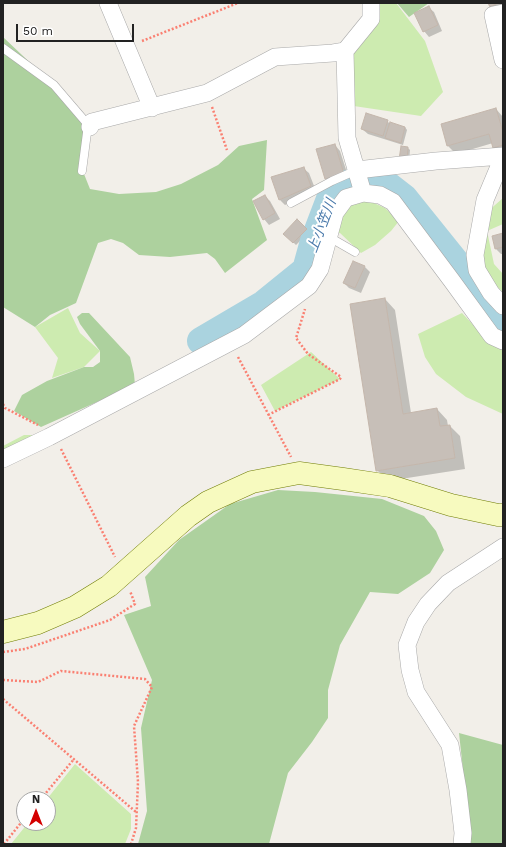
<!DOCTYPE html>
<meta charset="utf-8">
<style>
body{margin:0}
#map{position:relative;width:506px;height:847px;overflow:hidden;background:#f2efe9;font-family:"Work Sans",sans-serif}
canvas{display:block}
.frame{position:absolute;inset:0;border:4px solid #222;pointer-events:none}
.north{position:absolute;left:16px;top:791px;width:40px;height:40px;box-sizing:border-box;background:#fff;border:1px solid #a7a7a7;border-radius:50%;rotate:0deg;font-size:11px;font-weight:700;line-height:16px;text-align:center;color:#222}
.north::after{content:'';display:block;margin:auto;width:14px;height:18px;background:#d40000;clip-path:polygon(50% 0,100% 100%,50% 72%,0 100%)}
.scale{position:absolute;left:16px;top:24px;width:118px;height:18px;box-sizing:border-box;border:2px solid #222;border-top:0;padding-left:5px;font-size:12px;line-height:14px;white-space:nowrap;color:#222;-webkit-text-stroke:3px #fff;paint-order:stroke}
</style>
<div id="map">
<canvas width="506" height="847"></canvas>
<div class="frame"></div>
<div class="north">N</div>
<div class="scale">50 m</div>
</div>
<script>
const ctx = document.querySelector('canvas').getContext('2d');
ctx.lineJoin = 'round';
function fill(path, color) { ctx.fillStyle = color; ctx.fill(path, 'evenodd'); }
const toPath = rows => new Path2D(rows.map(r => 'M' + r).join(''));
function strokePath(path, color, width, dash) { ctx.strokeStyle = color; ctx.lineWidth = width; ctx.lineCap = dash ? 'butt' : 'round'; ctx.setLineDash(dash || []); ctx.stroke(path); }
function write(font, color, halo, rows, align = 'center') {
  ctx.font = font + ' "Work Sans","Noto Sans JP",sans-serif'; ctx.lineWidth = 4; ctx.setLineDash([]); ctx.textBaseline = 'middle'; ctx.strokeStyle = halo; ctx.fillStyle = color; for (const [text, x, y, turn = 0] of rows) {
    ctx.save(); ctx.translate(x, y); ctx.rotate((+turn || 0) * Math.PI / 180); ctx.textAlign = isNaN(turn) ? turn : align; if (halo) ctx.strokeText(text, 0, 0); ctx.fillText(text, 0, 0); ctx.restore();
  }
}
fill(toPath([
 [372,3,396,3,425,41,443,92,421,116,347,105,345,51],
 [503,198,503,224,487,231,494,264,503,274,503,292,487,278,481,251,487,212],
 [365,199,385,208,399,221,391,231,375,245,361,253,340,233,336,234,339,213,354,202],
 [68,308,80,333,100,351,84,367,52,378,58,358,35,327],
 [462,313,478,330,497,348,503,348,503,414,466,397,436,374,425,357,418,334],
 [311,352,340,379,275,411,261,385],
 [24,435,35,435,3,455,3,446],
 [75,764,131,814,131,829,125,844,11,844,28,823,48,823,47,799]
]), '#cdebb0');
fill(toPath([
 [397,3,429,3,409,17],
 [3,37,42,74,90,127,80,164,90,189,119,194,156,192,181,184,218,165,239,146,267,140,264,190,252,199,267,240,225,273,215,259,207,253,170,257,139,255,123,243,111,239,98,243,76,303,50,315,35,327,3,307],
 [82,313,89,313,130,357,134,374,135,385,41,427,14,411,22,395,47,381,84,367,93,367,100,362,100,351,80,324,77,317],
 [278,490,315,492,382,499,424,516,436,531,444,550,430,573,398,594,370,592,340,645,328,690,328,718,312,742,288,773,269,844,138,844,147,811,141,728,152,680,124,615,151,606,145,577,179,540,230,504],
 [459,733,503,745,503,844,471,844]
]), '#add19e');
fill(toPath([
 [489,3,503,3,503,8,496,12],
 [428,7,434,12,442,31,429,37,424,31],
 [496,109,503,117,503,155,494,147,493,143,456,154,448,146],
 [387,121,391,125,405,127,407,130,403,145,368,134,362,129],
 [335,145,340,151,349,179,331,184,326,179],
 [408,148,410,150,409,162,400,159],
 [303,168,309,173,316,191,285,205,280,200,272,177],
 [265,196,270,201,280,219,269,225,264,219],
 [297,221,309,232,296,245,285,234],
 [503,234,503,254,501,254,496,249],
 [365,267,370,272,361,293,349,288,344,283],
 [385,299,395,310,411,413,437,409,447,420,448,426,450,426,460,436,465,469,388,481,377,470]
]), '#0003');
strokePath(toPath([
 [201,341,264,304,306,270,314,241,330,199,342,185,366,180,386,184,404,198,494,310,503,318]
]), '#aad3df', 28);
const building = toPath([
 [488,3,498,3,490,7,488,3],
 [429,6,438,25,423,32,414,13,429,6],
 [496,108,503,132,503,145,493,148,489,134,447,146,441,124,496,108],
 [366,113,388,120,383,136,361,129,366,113],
 [390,122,405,127,401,143,385,138,390,122],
 [335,144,344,174,325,179,316,149,335,144],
 [401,146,408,147,407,160,399,160,401,146],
 [304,167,311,186,279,200,271,177,304,167],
 [265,195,275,213,263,220,253,201,265,195],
 [297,219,307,229,293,243,283,234,297,219],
 [503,233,503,247,495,249,492,236,503,233],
 [353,261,365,266,355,288,343,283,353,261],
 [385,298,403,414,437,408,440,426,450,425,455,458,376,471,350,304,385,298]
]);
fill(building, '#c7bfb8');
strokePath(building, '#c4b6ab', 1);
const lane = toPath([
 [3,48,54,85,90,127],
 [82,171,88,125],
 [291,203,332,181,357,170],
 [329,237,355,252]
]);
const street = toPath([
 [108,3,152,108],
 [503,13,493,15,503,60],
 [345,51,371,19,371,3],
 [90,127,92,122,207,93,275,57,333,53,345,51,347,138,363,193],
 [503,157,485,200,475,255,477,270,491,293,503,306],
 [357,170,436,161,503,156],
 [3,459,49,437,244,335,309,286,320,269,335,213,346,198,363,193,380,195,393,202,452,281,492,336,503,341],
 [462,844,463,833,458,790,450,745,416,692,410,670,407,645,416,622,428,604,448,583,503,547]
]);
const secondary = toPath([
 [3,632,38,623,75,607,109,586,188,516,208,502,252,482,299,473,343,479,390,486,451,505,498,515,503,515]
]);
strokePath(lane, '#a9a9a9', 9);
strokePath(street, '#a9a9a9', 18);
strokePath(secondary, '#707d05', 23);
strokePath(toPath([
 [142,41,238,3],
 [212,107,227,150],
 [238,357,291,457],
 [3,404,5,408,38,425],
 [268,415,340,379,341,377,308,354,296,338,305,309],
 [61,449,115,557],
 [3,652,25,649,110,620,135,604,130,591],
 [3,680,38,682,61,671,145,679,152,687,134,726,138,782,136,828,131,844],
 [3,699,136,812],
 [41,799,74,759],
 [4,844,24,819]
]), '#fa8072', 2.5, [2, 2]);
strokePath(lane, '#fff', 8);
strokePath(street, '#fff', 17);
strokePath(secondary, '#f7fabf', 22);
write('italic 14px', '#4a7aab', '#fff', [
 ["上小笠川",322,226,-69]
]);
</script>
